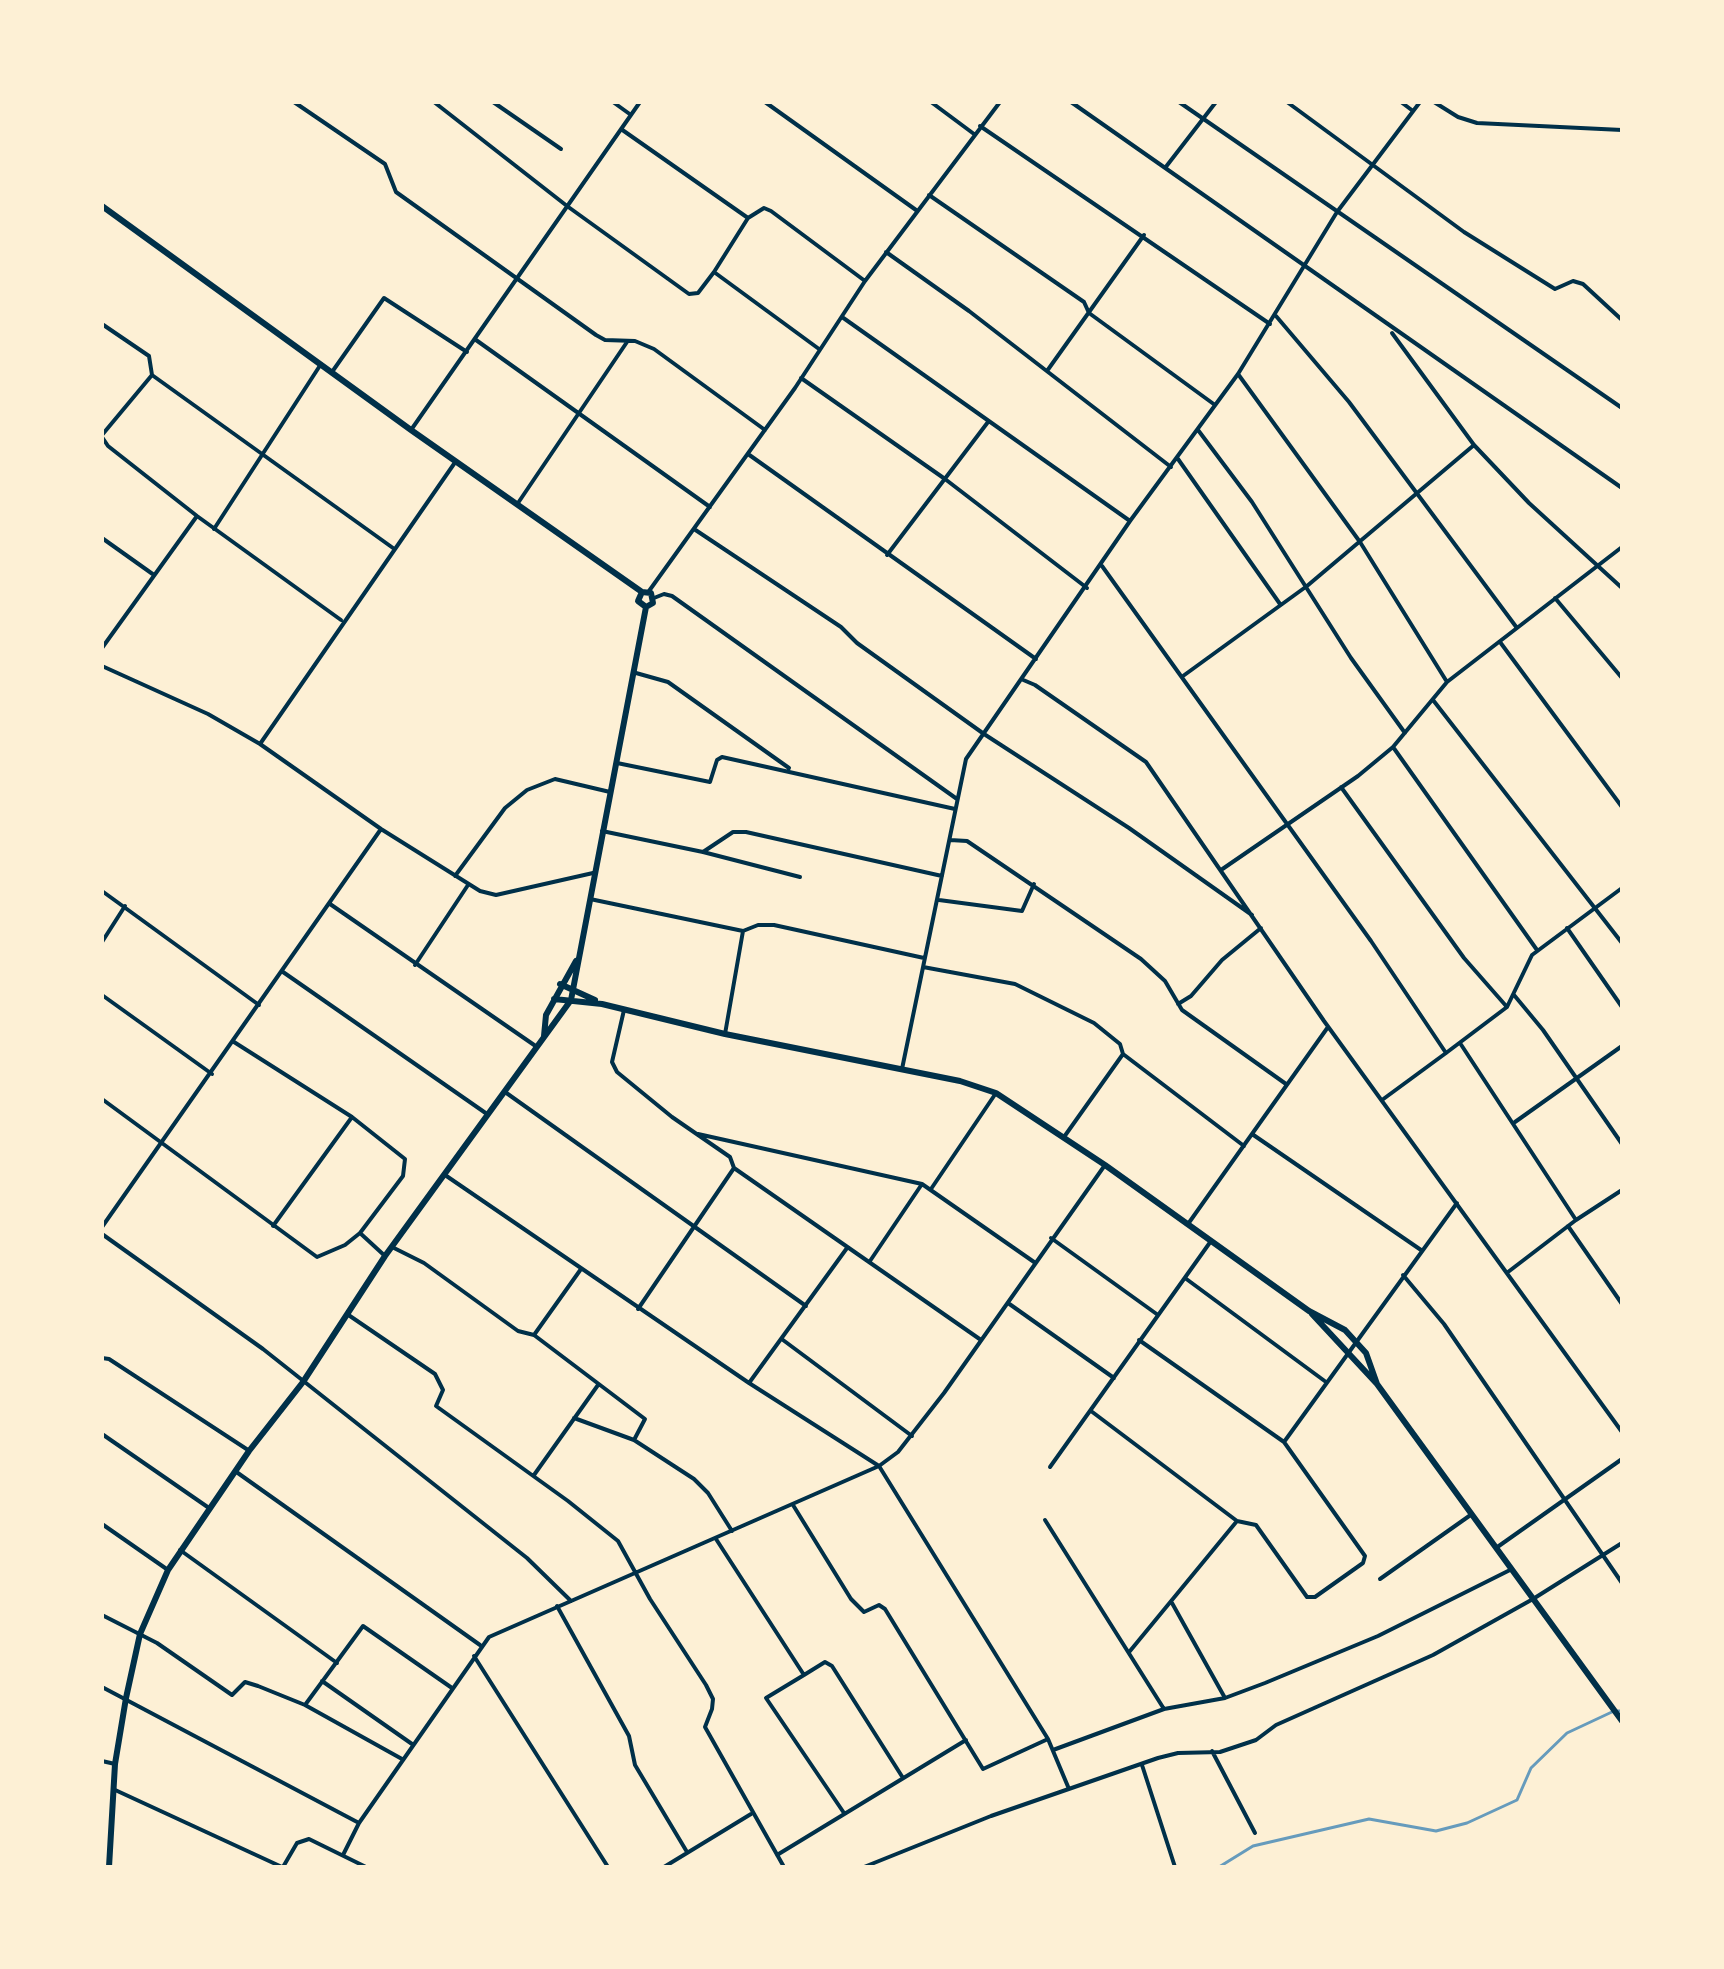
<!DOCTYPE html>
<style>
body{margin:0}
#map{position:relative;width:1724px;height:1969px;overflow:hidden;background:#fdf0d5;font-family:Inter,sans-serif}
canvas{display:block}
.frame{position:absolute;inset:0;border:104px solid #fdf0d5;pointer-events:none}
</style>
<div id="map">
<canvas width="1724" height="1969"></canvas>
<div class="frame"></div>
</div>
<script>
const ctx = document.querySelector('canvas').getContext('2d');
ctx.lineJoin = 'round';
const toPath = rows => new Path2D(rows.map(r => 'M' + r).join(''));
function strokePath(path, color, width, dash) { ctx.strokeStyle = color; ctx.lineWidth = width; ctx.lineCap = dash ? 'butt' : 'round'; ctx.setLineDash(dash || []); ctx.stroke(path); }
strokePath(toPath([
 [1219,1867,1253,1846,1369,1819,1436,1831,1467,1823,1517,1800,1531,1768,1567,1733,1614,1711,1622,1711]
]), '#669bbc', 3);
strokePath(toPath([
 [294,102,385,164,396,192,596,335,605,340,635,341,654,349,765,430],
 [434,102,567,206,689,294,698,293,714,272,819,349],
 [493,102,561,149],
 [613,102,631,115],
 [765,102,916,210],
 [931,102,974,134],
 [1071,102,1622,488],
 [1179,102,1622,408],
 [1287,102,1464,232,1555,289,1573,281,1583,284,1622,320],
 [1401,102,1413,111],
 [1434,102,1458,117,1477,123,1622,130],
 [102,103,103,102],
 [980,126,1270,324],
 [621,129,748,218,764,208,771,211,865,281],
 [1165,168,1216,102],
 [929,195,1084,302,1089,313,1215,405],
 [886,252,969,311,1171,467],
 [714,272,748,218],
 [1276,316,1349,402,1517,628],
 [842,317,1130,521],
 [102,324,149,356,152,375,102,435],
 [1392,333,1474,445,1529,503,1622,588],
 [476,340,710,507],
 [1047,371,1144,235],
 [332,372,384,298,467,352],
 [1238,374,1360,542,1447,682],
 [152,375,393,548],
 [801,378,945,479,1087,588],
 [411,430,640,102],
 [1198,430,1252,502,1351,658,1405,733],
 [102,437,108,446,197,516,341,620],
 [748,454,1036,659],
 [1178,459,1280,604],
 [518,503,627,342],
 [214,529,321,364],
 [694,529,841,627,857,643,984,734,1129,828,1252,915],
 [102,538,154,575],
 [887,555,988,422],
 [1102,566,1371,941,1446,1053,1507,1007,1532,955,1622,888],
 [649,591,795,388,865,281,1000,102],
 [654,598,664,594,672,596,957,799],
 [1555,598,1622,678],
 [1500,642,1622,807],
 [102,648,197,516],
 [102,666,208,714,260,744,381,829,480,891,496,895,593,873],
 [636,673,668,682,789,768],
 [1183,676,1307,586,1474,445],
 [1021,679,1035,685,1146,762,1324,1021,1622,1432],
 [1433,700,1622,943],
 [260,744,456,461],
 [1393,747,1537,950],
 [617,763,710,782,717,760,722,757,955,809],
 [1341,787,1464,958,1507,1007],
 [602,831,703,852,733,832,746,832,942,876],
 [950,840,967,841,1141,959,1165,981,1182,1010,1286,1084],
 [703,852,800,877],
 [1221,870,1358,776,1393,747,1447,682,1622,547],
 [455,876,505,808,527,790,555,779,610,792],
 [102,891,259,1005],
 [590,899,743,931,758,925,774,925,924,958],
 [939,900,1022,911,1034,884],
 [330,904,537,1047],
 [1567,928,1622,1007],
 [102,942,125,906],
 [415,965,468,885],
 [923,967,1015,984,1094,1023,1120,1044,1123,1054,1244,1146],
 [283,972,487,1114],
 [102,995,212,1074],
 [1514,995,1543,1030,1622,1144],
 [1178,1004,1191,996,1222,960,1261,928],
 [624,1010,612,1062,617,1072,672,1117,730,1157,734,1168,981,1340],
 [725,1034,743,931],
 [234,1042,352,1117,405,1159,403,1176,360,1233],
 [1460,1043,1576,1220],
 [902,1069,966,759,1130,521,1238,374,1337,212,1420,102],
 [505,1092,806,1306],
 [102,1099,317,1257,345,1245,360,1233,385,1256],
 [1382,1100,1446,1053],
 [1515,1122,1622,1046],
 [698,1134,922,1184,1034,1262],
 [1252,1134,1421,1250],
 [1064,1137,1123,1054],
 [445,1175,749,1383,879,1466,1048,1739,1069,1789],
 [931,1189,996,1093],
 [1188,1224,1328,1027],
 [273,1226,352,1117],
 [1568,1226,1622,1304],
 [102,1227,381,829],
 [102,1234,263,1349,527,1558,571,1601],
 [1051,1238,1158,1315],
 [392,1247,424,1263,518,1331,534,1335,645,1419,634,1440,694,1479,708,1493,732,1531],
 [870,1261,922,1184],
 [1508,1272,1576,1220,1622,1190],
 [1403,1275,1444,1324,1622,1583],
 [1185,1278,1326,1382],
 [1008,1303,1114,1378],
 [638,1309,734,1168],
 [347,1314,435,1374,443,1390,436,1406,568,1501,618,1541,650,1599,706,1685,713,1699,712,1709,705,1727,784,1867],
 [534,1335,581,1269],
 [783,1340,912,1436],
 [102,1358,109,1359,248,1450],
 [749,1383,847,1248],
 [1091,1411,1237,1521,1256,1525,1307,1597,1315,1597,1363,1563,1365,1556,1284,1442,1139,1340],
 [574,1418,634,1440],
 [102,1434,209,1508],
 [1284,1442,1457,1203],
 [1050,1467,1211,1241],
 [235,1471,480,1645],
 [534,1475,598,1385],
 [793,1505,851,1599,864,1612,879,1605,885,1609,983,1769,1048,1739],
 [1045,1520,1164,1709],
 [102,1524,168,1570],
 [716,1539,804,1675,766,1698,844,1813],
 [1496,1548,1622,1459],
 [180,1550,337,1663],
 [1380,1579,1472,1514],
 [1172,1603,1225,1698],
 [557,1606,629,1736,635,1765,687,1852],
 [102,1615,157,1643,232,1695,245,1682,258,1686,305,1705,402,1759],
 [1130,1651,1237,1521],
 [474,1656,608,1867],
 [804,1675,825,1662,832,1666,903,1778],
 [322,1681,412,1744],
 [102,1687,359,1823],
 [305,1705,363,1626,452,1688],
 [1053,1750,1164,1709,1225,1698,1265,1683,1378,1636,1512,1569],
 [1212,1751,1255,1833],
 [102,1761,115,1764],
 [1142,1765,1175,1867],
 [113,1789,282,1867],
 [343,1855,359,1823,489,1637,879,1466,898,1452,944,1393,1105,1165],
 [777,1855,966,1740],
 [283,1867,297,1843,309,1839,366,1867],
 [664,1867,751,1814],
 [864,1867,991,1816,1158,1758,1178,1753,1220,1752,1256,1740,1276,1725,1433,1655,1533,1599,1622,1543]
]), '#003049', 4);
strokePath(toPath([
 [102,206,411,430,642,592,651,593,653,603,646,607],
 [642,592,638,601,646,607],
 [560,984,595,1000],
 [554,999,602,1004,725,1034,960,1081,996,1093,1105,1165,1309,1311,1345,1330,1366,1353,1377,1384],
 [544,1036,546,1015,576,961],
 [1312,1314,1377,1384,1622,1721],
 [109,1867,115,1764,126,1698,140,1634,168,1570,249,1451,303,1382,385,1256,571,1000,646,607]
]), '#003049', 6);
</script>
